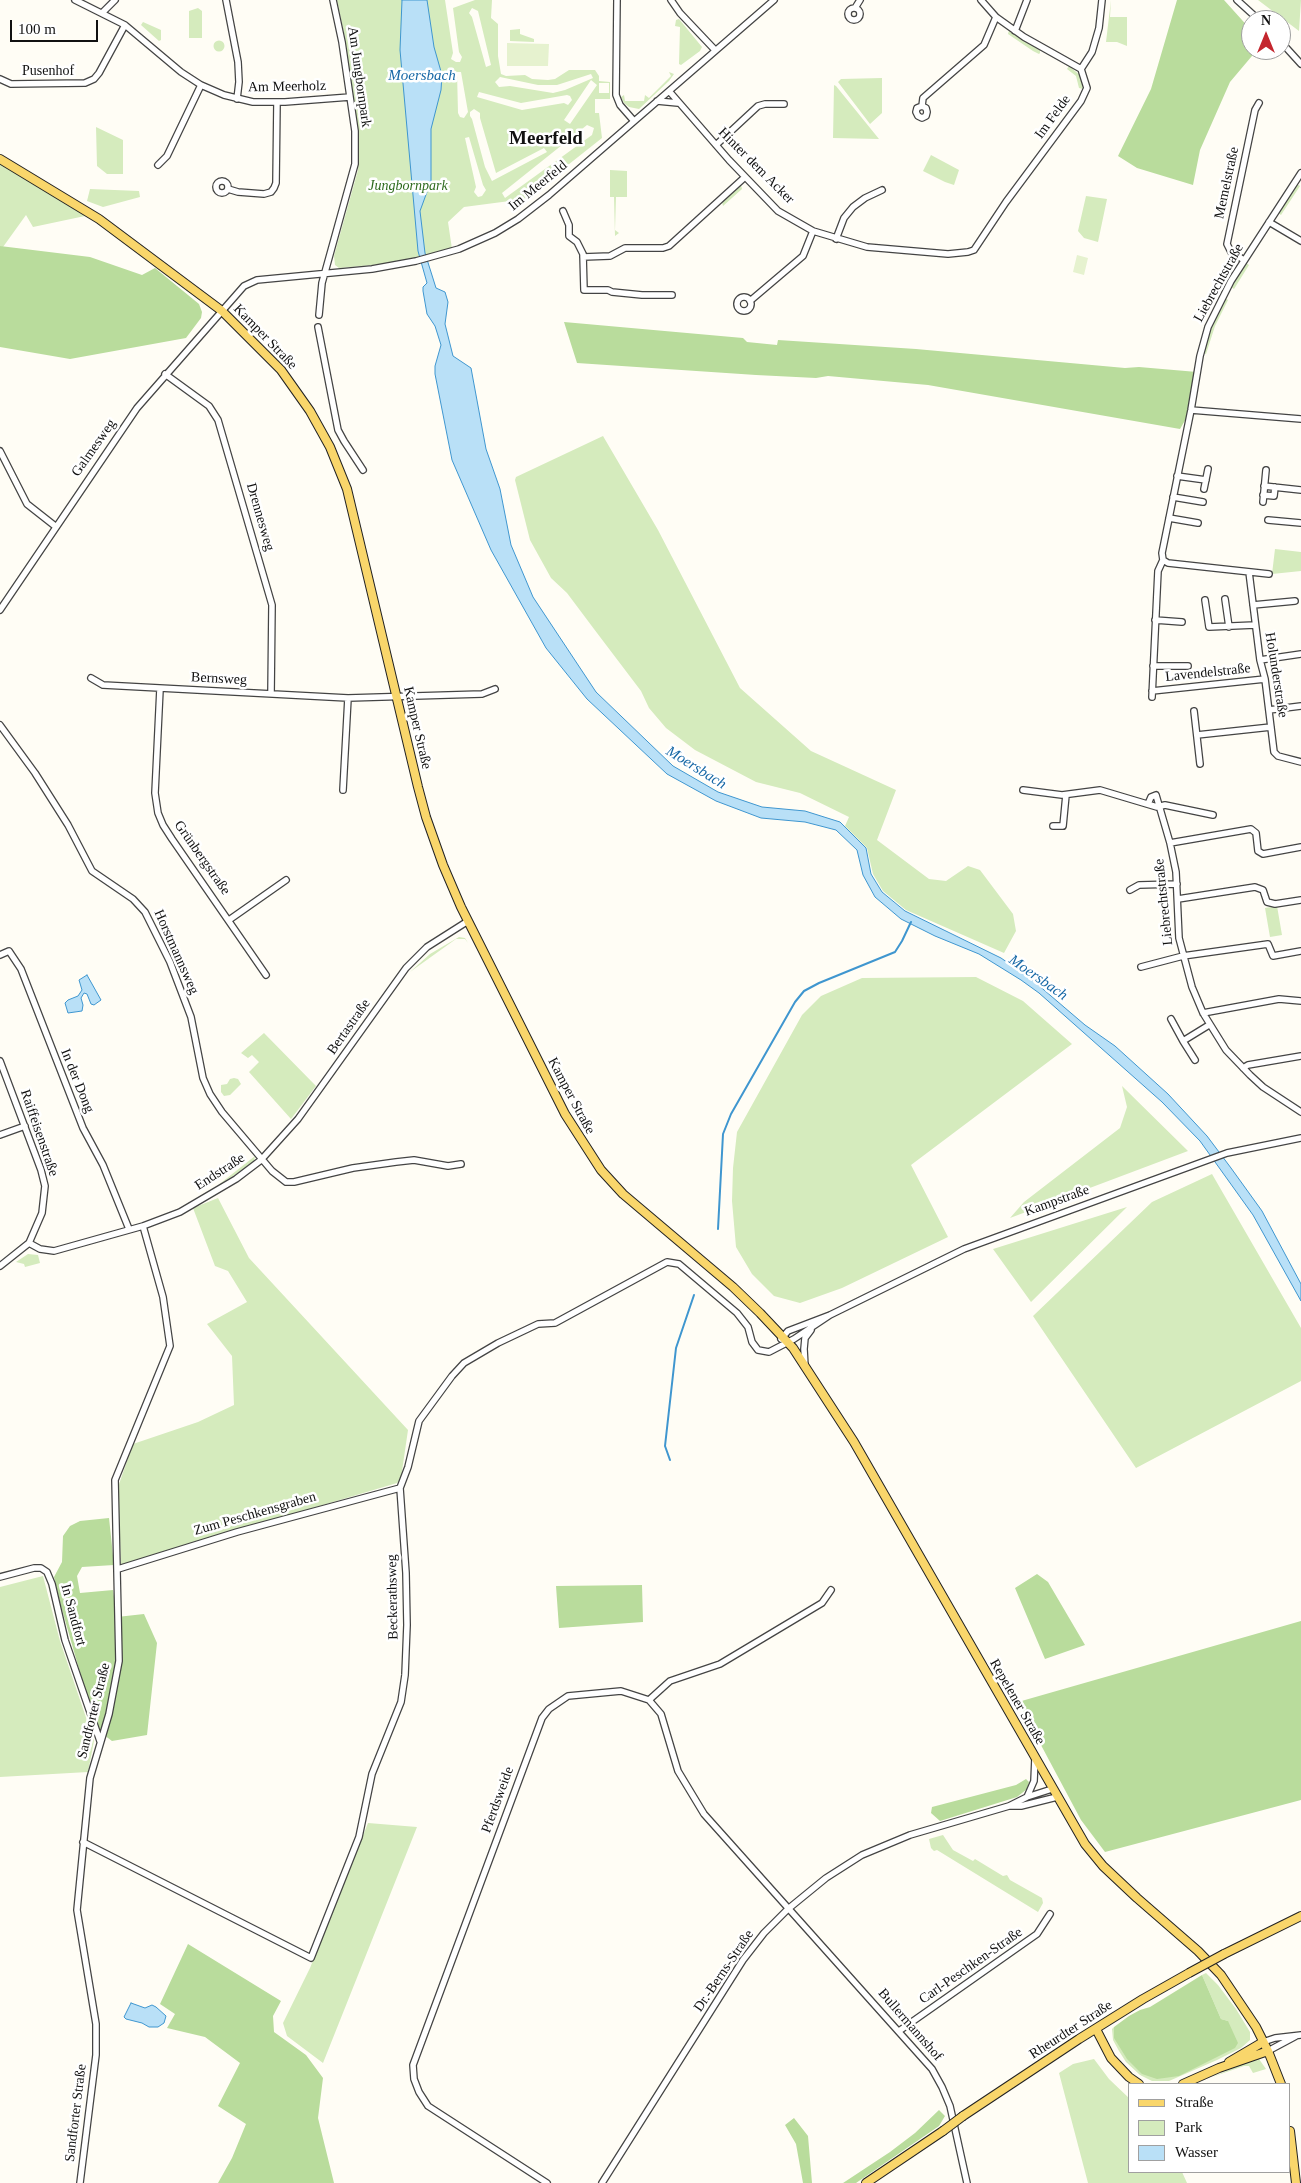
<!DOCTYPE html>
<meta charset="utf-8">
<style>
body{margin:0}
#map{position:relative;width:1301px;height:2183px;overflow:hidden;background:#fffdf5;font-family:"Times New Roman",serif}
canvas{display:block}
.legend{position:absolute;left:1128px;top:2083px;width:162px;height:90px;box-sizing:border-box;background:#fff;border:1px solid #a0a0a0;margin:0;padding:6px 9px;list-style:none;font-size:15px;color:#111}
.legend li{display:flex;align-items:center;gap:10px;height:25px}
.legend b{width:25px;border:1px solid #a0a0a0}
.north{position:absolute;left:1241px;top:10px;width:50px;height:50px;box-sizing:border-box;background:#fff;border:1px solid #a0a0a0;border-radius:50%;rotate:0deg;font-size:14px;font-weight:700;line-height:20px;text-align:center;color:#111}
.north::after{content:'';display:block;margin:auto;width:18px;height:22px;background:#c4262e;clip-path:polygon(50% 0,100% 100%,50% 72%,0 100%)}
.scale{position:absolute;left:10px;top:20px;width:88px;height:22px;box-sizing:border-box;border:2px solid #111;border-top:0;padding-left:6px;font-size:15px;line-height:18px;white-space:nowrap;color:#111;-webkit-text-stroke:4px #fff;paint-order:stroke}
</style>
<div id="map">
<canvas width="1301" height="2183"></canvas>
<ul class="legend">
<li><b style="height:6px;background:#f9d66b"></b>Straße</li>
<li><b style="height:14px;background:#d5ebbd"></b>Park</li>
<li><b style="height:14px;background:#b9e0f7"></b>Wasser</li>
</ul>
<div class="north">N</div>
<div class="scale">100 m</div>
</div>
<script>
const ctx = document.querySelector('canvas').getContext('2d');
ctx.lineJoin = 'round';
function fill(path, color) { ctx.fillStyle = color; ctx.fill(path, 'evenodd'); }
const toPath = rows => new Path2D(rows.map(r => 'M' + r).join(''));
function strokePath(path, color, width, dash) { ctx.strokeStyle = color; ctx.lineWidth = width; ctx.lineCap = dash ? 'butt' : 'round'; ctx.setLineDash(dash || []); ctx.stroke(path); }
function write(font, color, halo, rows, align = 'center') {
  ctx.font = font + ' "Times New Roman",serif'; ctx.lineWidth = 5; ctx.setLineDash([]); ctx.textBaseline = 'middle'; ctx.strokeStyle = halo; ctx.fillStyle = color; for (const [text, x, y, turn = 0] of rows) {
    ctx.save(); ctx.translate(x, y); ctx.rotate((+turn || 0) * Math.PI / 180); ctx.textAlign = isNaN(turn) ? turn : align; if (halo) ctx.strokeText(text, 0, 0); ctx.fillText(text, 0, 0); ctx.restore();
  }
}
fill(toPath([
 [337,0,445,0,453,53,451,59,456,62,460,62,462,57,459,52,453,8,475,0,492,0,491,18,498,24,498,56,501,74,506,76,525,75,532,79,548,80,555,79,569,70,595,70,599,76,599,81,610,82,610,99,595,99,595,113,599,113,602,138,525,199,464,207,448,222,452,249,395,263,339,268,335,265,334,256,358,170,359,146,345,38],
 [472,8,478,11,491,65,486,67,472,17,469,13],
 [457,72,461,72,468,112,464,118,460,117,458,113],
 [591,74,593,78,565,90,553,93,510,86,499,87,495,82,500,77,538,85,557,85],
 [591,80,597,85,570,124,564,120],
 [599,83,609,83,609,93,599,93],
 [479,92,521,103,567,95,570,96,572,100,568,105,564,103,522,110,477,97],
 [474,109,480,113,480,118,496,173,544,148,547,152,492,181,485,167,472,119,470,116,470,112],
 [587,125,594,128,592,135,505,198,502,193],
 [469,137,483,185,486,190,482,196,478,197,474,192,476,187,465,138],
 [1111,0,1110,17,1127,17,1127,46,1117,42,1106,42],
 [1258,0,1301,0,1299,31],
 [198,8,202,11,202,38,189,38,189,11],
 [679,19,702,47,700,51,681,65,679,64,680,27,675,26,676,20],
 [143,22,161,30,161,40,159,41,141,25],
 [520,29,520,34,534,39,534,42,510,41,510,30],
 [1009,30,1040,50,1040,53,1039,54,1033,51,1008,34],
 '213.5 46a5.5 5.5 0 1 1 11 0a5.5 5.5 0 1 1-11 0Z',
 [1069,66,1081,76,1083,89,1079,88,1076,76,1067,69],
 [669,72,674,74,669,81,639,109,629,107,624,103,621,97,624,95,625,101,644,101,645,95,649,98,671,76],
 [882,78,882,113,870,124,838,82,841,79],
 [834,85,836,86,879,139,833,138],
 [96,127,123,140,123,174,107,174,97,166],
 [931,155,959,170,954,185,945,182,923,171],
 [0,164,85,216,33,227,26,215,3,247,0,246],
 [610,170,627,171,627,197,616,197,615,230,619,233,615,236,614,197,610,197],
 [1297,184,1300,186,1281,215,1278,213],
 [741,185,742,189,723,206,722,202],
 [90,189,139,191,140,197,103,207,87,201],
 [1086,196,1107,199,1098,242,1084,238,1078,231],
 [1246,263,1249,265,1234,289,1231,287],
 [1225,298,1228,300,1215,326,1206,354,1203,353,1210,331],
 [603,436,658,530,740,688,811,751,896,790,877,840,929,879,946,881,968,866,980,870,1013,914,1016,931,1004,953,906,910,883,891,873,874,867,848,845,826,849,817,800,793,756,782,695,750,666,728,649,708,641,691,594,629,567,593,551,578,530,540,515,480,516,477],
 [1275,549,1301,552,1301,571,1272,574],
 [1277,906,1282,935,1270,937,1265,908],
 [459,937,465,938,468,943,465,939,456,939,410,972,430,954],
 [976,977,1023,1001,1072,1044,911,1165,948,1237,842,1288,800,1303,774,1296,752,1274,736,1247,732,1201,733,1168,737,1132,802,1015,821,996,862,978],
 [264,1033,316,1086,291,1119,249,1072,259,1062,252,1055,248,1058,241,1053],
 [234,1078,238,1079,241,1084,230,1095,224,1096,221,1092,221,1085,227,1084,230,1079],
 [1122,1086,1188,1151,1010,1218,1024,1202,1120,1128,1127,1107],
 [255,1156,254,1161,244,1169,217,1186],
 [1212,1174,1301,1328,1301,1381,1136,1468,1033,1316,1152,1202],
 [218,1198,249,1258,408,1430,401,1478,397,1483,121,1565,118,1487,133,1444,198,1422,234,1405,232,1356,207,1324,247,1302,228,1271,215,1266,193,1208],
 [1127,1207,1031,1302,993,1249],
 [28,1254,38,1255,40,1263,25,1267,24,1264,16,1262],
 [43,1576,60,1641,94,1741,88,1772,0,1777,0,1587],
 [368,1823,417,1827,323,2063,287,2036,283,2023,310,1968],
 [943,1835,953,1850,973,1861,975,1859,1003,1876,1007,1875,1010,1880,1042,1898,1043,1903,1038,1912,937,1850,934,1851,931,1848,929,1839],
 [1206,1973,1218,1985,1236,2009,1250,2032,1250,2040,1241,2048,1217,2060,1169,2081,1152,2081,1140,2075,1126,2062,1119,2051,1113,2040,1112,2029,1114,2027,1114,2031,1228,2021,1221,2019,1202,1975],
 [1094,2059,1109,2079,1130,2099,1130,2172,1182,2172,1187,2183,1088,2183,1059,2073,1073,2064],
 [1255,2059,1259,2059,1266,2069,1253,2073,1249,2066,1244,2066,1212,2077]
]), '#d5ebbd');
fill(toPath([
 [1177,0,1224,0,1251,30,1251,50,1257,50,1230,82,1200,150,1193,185,1137,168,1118,156,1151,89],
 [0,246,90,257,142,275,155,268,199,304,202,312,201,318,186,338,70,359,0,347],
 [564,322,743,338,747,342,777,345,778,340,916,349,1125,368,1139,367,1197,372,1191,410,1180,429,928,385,828,376,816,378,756,375,577,363],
 [109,1518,114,1565,82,1567,77,1576,80,1593,113,1590,117,1617,144,1614,157,1643,147,1735,112,1741,100,1732,93,1718,61,1606,54,1577,62,1562,63,1536,70,1526,80,1521],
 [1037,1574,1048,1582,1085,1645,1045,1659,1015,1588],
 [642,1585,643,1622,559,1628,556,1586],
 [1301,1621,1301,1800,1105,1852,1081,1820,1018,1702],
 [1026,1779,1029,1782,1027,1789,1017,1797,940,1821,931,1813,932,1807,1016,1785],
 [188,1944,281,2001,273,2016,274,2032,306,2055,323,2078,318,2118,334,2183,218,2183,232,2158,246,2124,218,2106,240,2063,205,2037,167,2028,175,2014,160,2004],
 [1202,1975,1221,2019,1228,2021,1238,2043,1235,2048,1179,2076,1157,2079,1142,2074,1127,2059,1114,2038,1114,2027,1129,2016,1140,2010,1150,2007],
 [939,2110,945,2116,939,2126,856,2183,843,2183,890,2152,915,2133],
 [794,2118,808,2136,812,2183,803,2183,796,2144,785,2125]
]), '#b9dc9c');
fill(toPath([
 [507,43,549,44,548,66,507,66],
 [1077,255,1088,258,1084,275,1073,272]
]), '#e6f2cf');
const water = toPath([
 [402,0,427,0,434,47,442,75,441,90,431,129,431,181,420,211,425,253,436,288,445,292,448,302,445,324,453,356,471,368,486,449,500,489,511,545,533,597,596,692,673,766,718,792,762,807,805,811,840,822,866,848,871,874,882,892,905,911,1001,958,1030,978,1085,1025,1115,1046,1168,1094,1207,1136,1231,1168,1262,1211,1301,1284,1301,1301,1253,1215,1200,1141,1162,1102,1039,993,1021,980,979,954,935,936,901,919,875,897,863,875,857,850,836,830,805,822,761,818,716,801,667,774,587,699,546,648,491,550,452,460,435,374,435,366,441,345,435,326,427,314,423,291,423,287,427,283,418,251,400,50,402,0],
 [87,975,101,1000,94,1005,91,1004,87,994,84,993,81,998,83,1005,82,1011,68,1013,65,1003,68,1000,78,996,82,990,79,980,87,975],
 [131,2003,145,2008,152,2005,156,2007,166,2016,164,2023,158,2027,149,2027,142,2023,126,2019,124,2017,131,2003]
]);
fill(water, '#b9e0f7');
strokePath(water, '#3f96cf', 1);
strokePath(toPath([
 [718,1229,723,1134,731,1114,795,1002,804,991,819,983,895,952,902,941,911,922],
 [670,1460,665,1446,676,1348,694,1295]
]), '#3f96cf', 2);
const minor = toPath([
 [75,0,125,25,181,72,201,85,224,95,253,102,285,102,350,97],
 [226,0,238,62,239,82,237,99],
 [617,0,616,95,620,105,634,121],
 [671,0,680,13,715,50],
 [1237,0,1259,20],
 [855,8,860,0],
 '848 14a6 6 0 1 1 12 0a6 6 0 1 1-12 0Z',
 [102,13,115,0],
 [1015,31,1027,0],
 [1281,42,1301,64],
 [1081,69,1092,52,1099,28,1102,0],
 [0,79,11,84,85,83,94,79,99,73,125,25],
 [669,91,729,160,778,211,813,231,867,247,948,254,968,252,974,250,1006,202,1081,101,1087,88,1081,69,1024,37,996,17,981,0],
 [657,101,678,103],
 [922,106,926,108,927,112,926,116,922,118,918,116,916,112,917,108,922,106,923,98,984,45,996,17],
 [716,145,758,106,765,104,784,104],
 [158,165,167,156,201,85],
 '216 187a6 6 0 1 1 12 0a6 6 0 1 1-12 0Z',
 [228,189,238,192,264,194,271,192,274,188,276,183,277,102],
 [563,211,569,225,569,236,577,242,583,254,584,290,608,290,612,292,642,295,672,295],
 [1269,222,1301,241],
 [836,239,844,218,853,207,865,198,882,190],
 [583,257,610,256,625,248,663,248,669,246,745,177],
 [1244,260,1231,252,1227,244,1255,110,1259,103],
 '737 304a7 7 0 1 1 14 0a7 7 0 1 1-14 0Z',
 [750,301,803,256,813,231],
 [319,315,322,283,355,164,355,131,342,42,333,0],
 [318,327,338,430,344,441,363,470],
 [165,374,209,406,218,420,272,605,271,694],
 [1191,410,1301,419],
 [0,451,27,504,55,526],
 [1177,476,1206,480],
 [1264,486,1301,490],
 [1204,489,1208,469],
 [1263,495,1274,496,1275,487],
 [1173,497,1203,502],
 [1263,502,1266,470],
 [1169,518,1198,523],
 [1268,520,1301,523],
 [1163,560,1168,563,1269,574],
 [1249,572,1260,660,1265,679,1274,752,1278,756,1301,762],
 [1225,599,1229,627],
 [1205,600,1209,627,1255,625],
 [1253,605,1295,601],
 [0,610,137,408,244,286,257,280,372,269,416,261,459,249,495,233,518,219,549,195,774,0],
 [1155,620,1182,622],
 [1260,660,1301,654],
 [1153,666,1188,666],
 [91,678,103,685,348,698,482,694,495,689],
 [160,689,155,793,158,813,163,825,172,839,266,975],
 [1152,691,1265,679],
 [1152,697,1158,571,1163,560,1162,553,1191,410,1200,356,1208,327,1231,281,1301,173],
 [1269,710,1301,706],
 [1194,711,1200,764],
 [0,725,35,773,68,825,92,871,133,899,145,912,170,962,191,1017,203,1078,210,1094,222,1112,272,1171,286,1182,294,1182,353,1168,396,1162,414,1160,448,1166,461,1164],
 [1197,735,1271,727],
 [343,790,348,698],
 [1023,790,1062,795,1100,790,1157,807,1165,805,1213,815],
 [1148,804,1151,797,1156,795,1170,843,1176,872,1179,938,1192,987,1203,1013,1226,1050,1250,1075,1263,1087,1301,1112],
 [1053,826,1063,826,1066,795],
 [1170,843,1251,829,1256,833,1258,851,1263,854,1301,847],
 [1130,890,1139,885,1177,884],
 [1178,899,1255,887,1263,890,1267,902,1275,904,1301,900],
 [229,920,286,880],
 [0,955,9,951,21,969,83,1128,103,1165,129,1229],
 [1141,967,1183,956,1268,944,1273,956,1301,951],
 [1203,1013,1279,999,1301,1001],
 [1171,1019,1183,1041,1209,1025],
 [1183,1041,1195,1060],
 [0,1061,41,1170,45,1186,42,1213,29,1243],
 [1243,1068,1248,1065,1301,1056],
 [0,1135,25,1126],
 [0,1266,29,1243,40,1249,54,1251,143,1226,180,1212,236,1179,261,1160,298,1119,406,968,427,947,468,921],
 [781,1339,788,1331,830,1315,964,1249,1227,1153,1301,1138],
 [805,1366,804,1349,805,1338,811,1330],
 [118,1569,237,1532,400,1488],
 [0,1577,34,1568,41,1568,47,1572,52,1584,65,1640,100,1741],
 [649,1700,670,1681,720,1664,822,1603,831,1590],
 [1027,1797,1034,1781,1035,1758],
 [1011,1806,1021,1806,1057,1797],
 [83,1842,311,1958,359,1837,372,1774,401,1702,405,1675,407,1625,406,1573,400,1488,408,1467,419,1421,452,1376,464,1363,498,1343,538,1324,555,1323,566,1317,667,1262,679,1264,737,1313,748,1327,752,1342,758,1350,769,1352,794,1339,830,1315],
 [899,2031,1037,1934,1050,1914],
 [1263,2042,1275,2038,1301,2035],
 [1268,2051,1296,2036],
 [80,2183,96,2055,96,2024,77,1910,90,1778,109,1714,119,1661,115,1480,170,1346,163,1297,143,1226],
 [547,2183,428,2106,419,2092,414,2079,413,2065,542,1718,549,1709,568,1696,621,1691,649,1700,661,1714,678,1771,704,1814,932,2069,942,2087,950,2106,967,2183],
 [602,2183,743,1960,764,1933,788,1909,826,1878,862,1855,910,1835,1009,1806,1027,1797,1052,1789]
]);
const major = toPath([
 [0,159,99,219,222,311,281,370,310,411,330,447,347,489,418,787,426,817,443,865,461,907,565,1114,601,1170,623,1194,733,1287,760,1313,793,1348,854,1442,1085,1844,1103,1866,1137,1898,1198,1951,1221,1975,1256,2027,1268,2051,1281,2084],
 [1224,1954,1301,1916],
 [1096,2029,1111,2058,1129,2077,1139,2084],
 [1229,2062,1263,2042],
 [1183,2084,1219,2068,1268,2051],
 [963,2116,1079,2039,1143,1999,1189,1973],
 [1290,2131,1296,2183],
 [866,2183,943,2131]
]);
strokePath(minor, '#444', 8);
strokePath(major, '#222', 10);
strokePath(minor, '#fff', 5.5);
strokePath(major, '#f9d66b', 8);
const majorBridge = toPath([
 [1189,1973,1224,1954],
 [943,2131,963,2116]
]);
strokePath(majorBridge, '#222', 10, []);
strokePath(majorBridge, '#f9d66b', 8);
write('14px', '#111', '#fff', [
 ["Pusenhof",48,71],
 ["Am Jungbornpark",359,77,82],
 ["Am Meerholz",287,87,-1],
 ["Im Felde",1053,117,-54],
 ["Hinter dem Acker",756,166,45],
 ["Memelstraße",1227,183,-78],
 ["Im Meerfeld",538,186,-39],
 ["Liebrechtstraße",1219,283,-61],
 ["Kamper Straße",265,337,46],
 ["Galmesweg",94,448,-55],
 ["Drennesweg",260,517,74],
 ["Lavendelstraße",1208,673,-6],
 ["Holunderstraße",1276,675,81],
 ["Bernsweg",219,679,3],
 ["Kamper Straße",417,728,77],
 ["Grünbergstraße",202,858,55],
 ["Liebrechtstraße",1164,902,-96],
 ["Horstmannsweg",176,952,66],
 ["Bertastraße",349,1027,-55],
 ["In der Dong",77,1081,68],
 ["Kamper Straße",571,1096,62],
 ["Raiffeisenstraße",39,1133,71],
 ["Endstraße",220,1172,-33],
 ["Kampstraße",1057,1201,-20],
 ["Zum Peschkensgraben",255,1514,-16],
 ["Beckerathsweg",393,1597,-91],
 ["In Sandfort",73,1615,75],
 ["Repelener Straße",1017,1702,60],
 ["Sandforter Straße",94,1711,-76],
 ["Pferdsweide",498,1800,-70],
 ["Carl-Peschken-Straße",971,1966,-35],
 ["Dr.-Berns-Straße",724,1971,-56],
 ["Bullermannshof",910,2025,49],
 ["Rheurdter Straße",1071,2030,-33],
 ["Sandforter Straße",76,2113,-83]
]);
write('italic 14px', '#2f6b1f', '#fff', [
 ["Jungbornpark",408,186]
]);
write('italic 15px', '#1768a6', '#fff', [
 ["Moersbach",422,76],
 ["Moersbach",696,768,32],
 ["Moersbach",1038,978,35]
]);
write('bold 19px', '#111', '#fff', [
 ["Meerfeld",546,139]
]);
</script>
